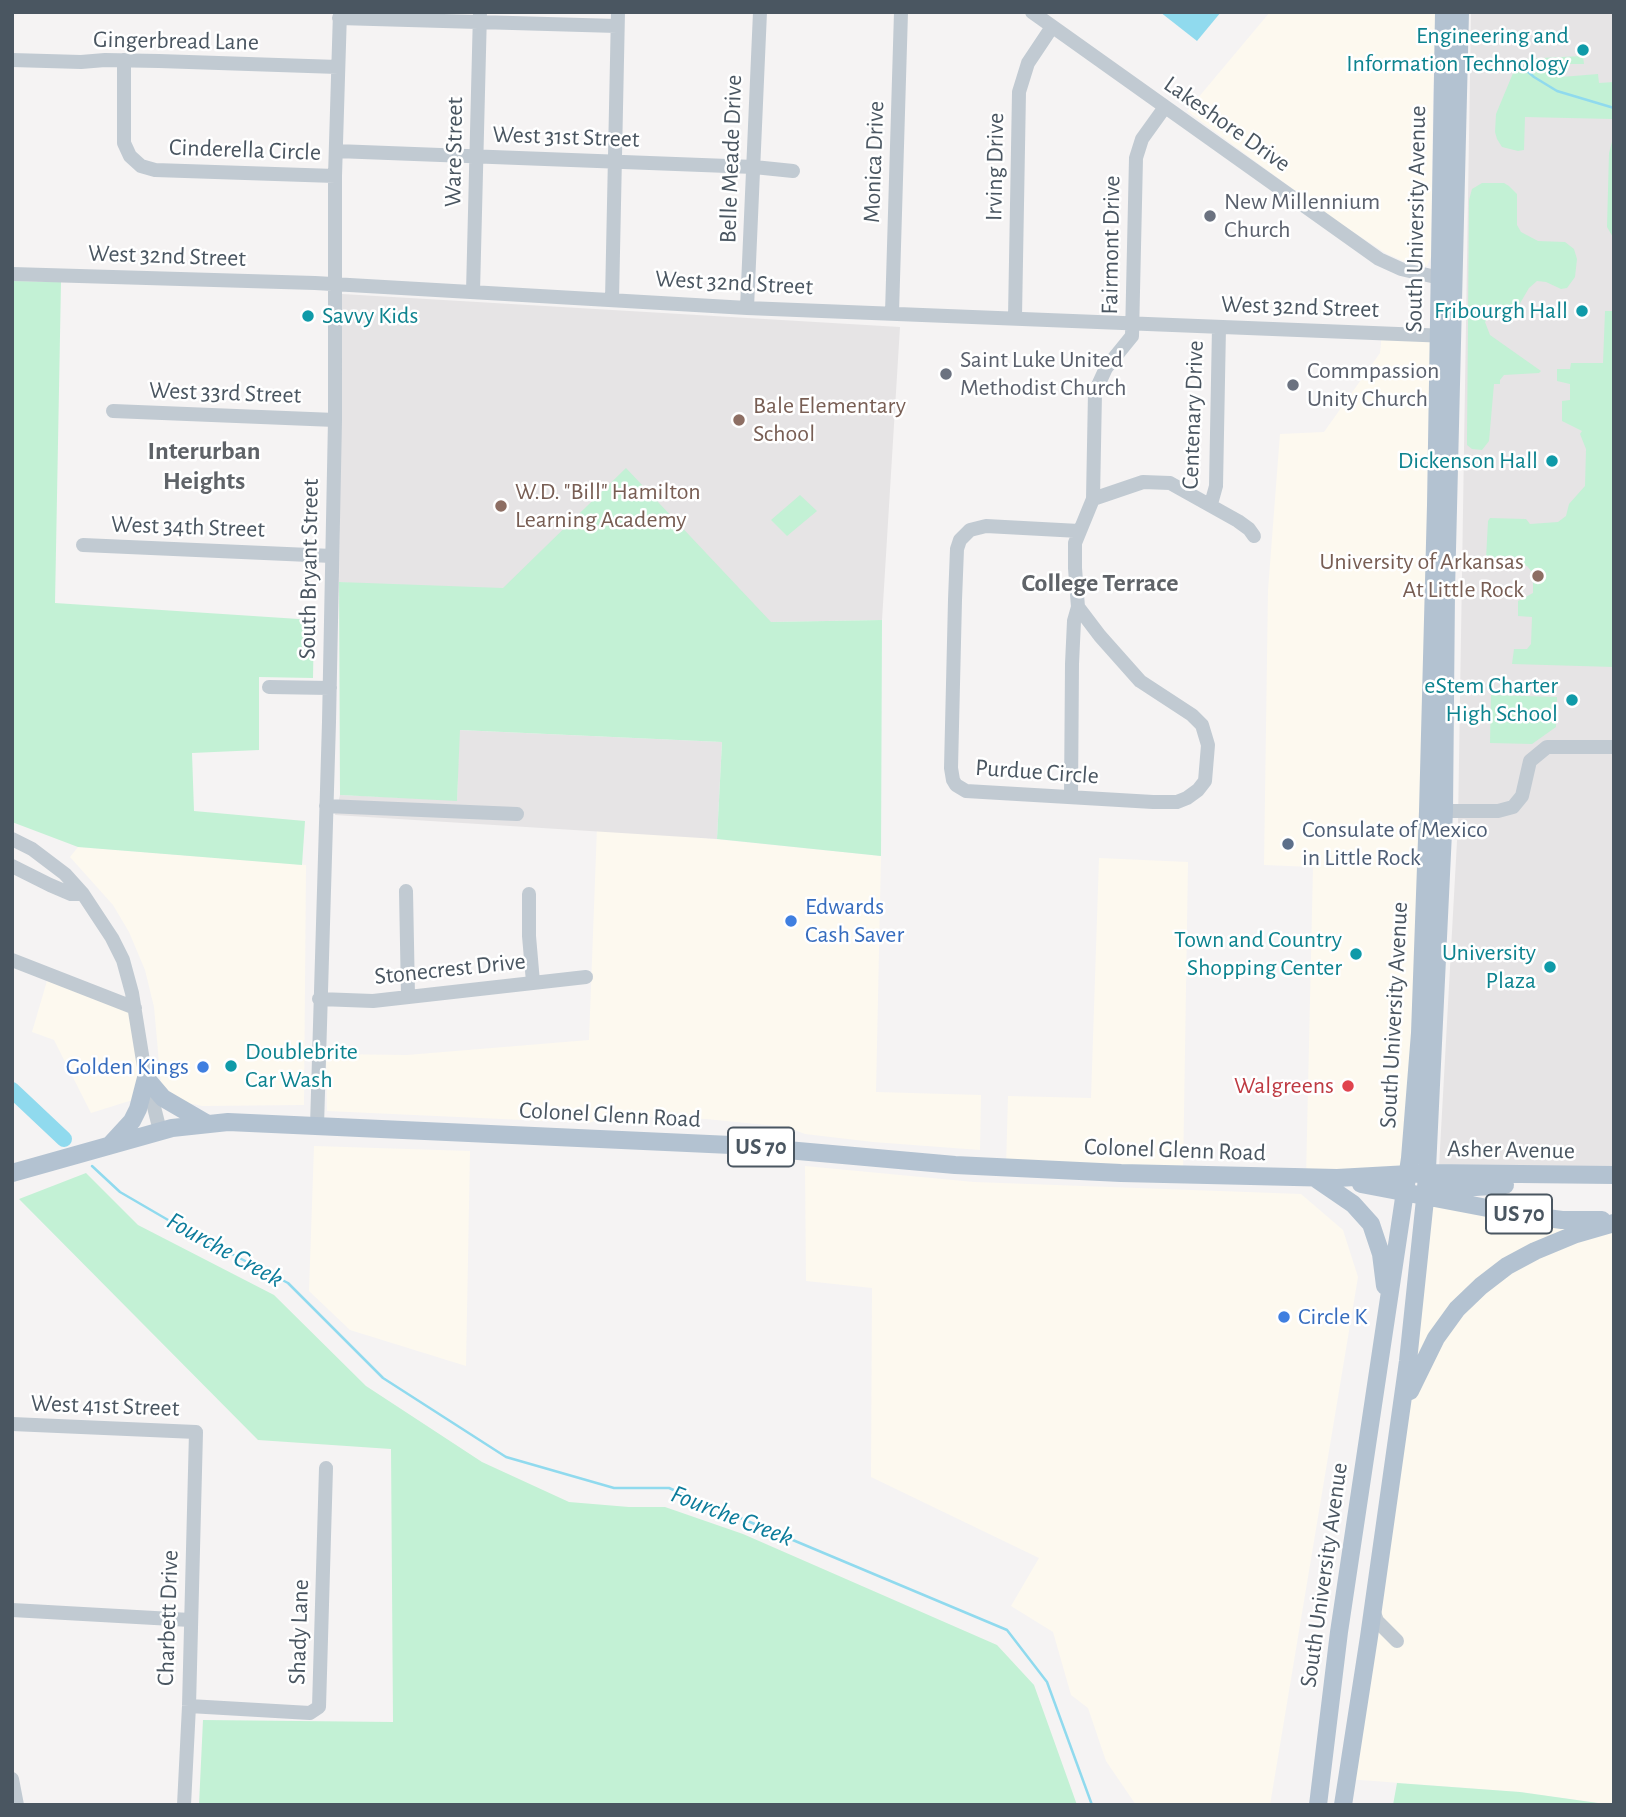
<!DOCTYPE html>
<style>
body{margin:0}
#map{position:relative;width:1626px;height:1817px;overflow:hidden;background:#f5f3f3;font-family:"Alegreya Sans",sans-serif}
canvas{display:block}
.frame{position:absolute;inset:0;border:14px solid #4a5661;pointer-events:none}
</style>
<div id="map">
<canvas width="1626" height="1817"></canvas>
<div class="frame"></div>
</div>
<script>
const ctx = document.querySelector('canvas').getContext('2d');
ctx.lineJoin = 'round';
function fill(path, color) { ctx.fillStyle = color; ctx.fill(path, 'evenodd'); }
const toPath = rows => new Path2D(rows.map(r => 'M' + r).join(''));
function strokePath(path, color, width, dash) { ctx.strokeStyle = color; ctx.lineWidth = width; ctx.lineCap = dash ? 'butt' : 'round'; ctx.setLineDash(dash || []); ctx.stroke(path); }
function write(font, color, halo, rows, align = 'center') {
  ctx.font = font + ' "Alegreya Sans",sans-serif'; ctx.lineWidth = 5; ctx.setLineDash([]); ctx.textBaseline = 'middle'; ctx.strokeStyle = halo; ctx.fillStyle = color; for (const [text, x, y, turn = 0] of rows) {
    ctx.save(); ctx.translate(x, y); ctx.rotate((+turn || 0) * Math.PI / 180); ctx.textAlign = isNaN(turn) ? turn : align; if (halo) ctx.strokeText(text, 0, 0); ctx.fillText(text, 0, 0); ctx.restore();
  }
}
fill(toPath([
 [1270,12,1437,12,1433,94,1431,257,1427,266,1408,263,1387,254,1338,222,1187,111],
 [1382,333,1438,335,1407,1174,1306,1178,1313,867,1264,865,1268,590,1280,434,1324,432,1380,353],
 [597,827,881,856,876,1092,981,1095,980,1150,873,1142,805,1134,786,1127,706,1119,608,1116,589,1123,327,1111,326,1054,407,1055,589,1040],
 [78,847,306,865,304,1105,202,1106,179,1101,161,1085,154,1007,145,970,129,932,113,905,70,857],
 [1099,858,1188,862,1183,1175,1006,1168,1008,1096,1091,1098],
 [49,974,135,1008,142,1097,91,1113,54,1040,32,1032],
 [314,1146,470,1151,466,1366,350,1330,309,1291],
 [805,1166,974,1182,1301,1194,1343,1230,1358,1277,1270,1805,1136,1805,1106,1761,1088,1708,1071,1695,1053,1632,1011,1606,1039,1558,871,1477,872,1288,806,1281],
 [1426,1196,1614,1217,1614,1805,1520,1792,1347,1779]
]), '#fdf9ef');
fill(toPath([
 [1471,12,1614,12,1614,1166,1439,1167,1458,823],
 [342,294,900,327,882,620,771,622,339,582],
 [459,730,722,742,717,839,335,815,340,795,457,800]
]), '#e6e4e5');
fill(toPath([
 [1583,56,1584,64,1563,64,1561,77,1598,74,1599,83,1614,82,1614,239,1607,227,1609,153,1613,138,1612,119,1525,117,1524,150,1518,151,1502,147,1497,139,1495,132,1496,114,1516,66,1521,59],
 [1482,183,1504,183,1509,186,1517,194,1517,225,1521,232,1538,241,1565,242,1574,249,1577,259,1575,277,1567,288,1561,289,1546,282,1537,281,1529,288,1519,305,1509,313,1488,318,1485,322,1490,335,1541,371,1539,373,1504,375,1500,380,1500,384,1494,384,1489,441,1482,450,1472,449,1467,445,1467,439,1469,200,1472,189],
 [12,281,61,282,55,603,314,620,313,678,259,677,259,750,192,753,194,811,305,821,302,865,78,847,12,822],
 [1605,311,1614,311,1614,667,1512,664,1514,649,1527,649,1531,644,1532,617,1518,616,1518,601,1533,593,1533,573,1527,566,1515,565,1515,557,1497,556,1495,559,1486,559,1488,521,1490,518,1526,519,1530,524,1558,522,1566,516,1569,504,1585,486,1586,449,1580,434,1582,431,1562,421,1562,401,1570,400,1570,384,1557,381,1557,369,1570,369,1571,363,1603,363],
 [626,468,771,622,882,620,881,856,717,839,722,742,460,730,457,801,340,795,339,582,503,588],
 [800,495,817,511,787,536,771,520],
 [1491,695,1557,697,1556,727,1532,744,1490,743],
 [86,1173,138,1225,274,1295,366,1386,482,1462,569,1502,629,1507,665,1507,743,1534,997,1645,1034,1685,1077,1805,199,1805,203,1720,393,1722,391,1449,258,1440,19,1199],
 [1397,1783,1520,1792,1612,1805,1393,1805]
]), '#c3f1d5');
fill(toPath([
 [1160,12,1221,12,1197,41]
]), '#90daee');
strokePath(toPath([
 [1520,65,1534,77,1557,91,1614,108],
 [92,1166,120,1192,187,1231,288,1283,383,1378,506,1457,614,1488,669,1488,1007,1630,1047,1682,1092,1805]
]), '#90daee', 2.5);
strokePath(toPath([
 [12,1090,64,1139]
]), '#90daee', 16);
strokePath(toPath([
 [1032,12,1379,259,1401,269,1440,278],
 [339,18,617,26],
 [12,60,81,62,105,60,159,61,338,67],
 [124,60,124,143,130,156,141,166,155,170,335,176],
 [336,151,754,167,793,171],
 [12,274,315,283,747,308,1448,336],
 [473,292,480,12],
 [612,300,618,12],
 [747,308,760,12],
 [892,313,901,12],
 [1015,317,1019,92,1028,63,1052,27],
 [113,411,335,420],
 [1093,499,1143,482,1170,483,1238,521,1249,529,1254,536],
 [1211,504,1216,486,1219,327],
 [83,545,332,556],
 [1078,607,1100,636,1140,681,1192,715,1202,725,1208,745,1205,781,1198,790,1187,798,1177,802,1153,802,966,791,956,785,953,780,951,768,955,600,957,549,960,540,970,530,986,526,1079,531],
 [269,687,330,688],
 [1071,797,1072,664,1074,621,1078,607,1075,568,1075,543,1093,499,1095,392,1106,368,1132,336,1136,158,1142,139,1165,107],
 [326,806,517,814],
 [1444,811,1498,811,1513,807,1522,796,1530,761,1547,747,1614,747],
 [12,839,32,849,65,874,83,894,112,938,123,960,132,993,144,1067,160,1131],
 [12,866,50,885,71,894,83,894],
 [406,891,408,996],
 [529,894,529,936,533,982],
 [12,960,135,1008],
 [319,999,373,1001,586,977],
 [317,1126,329,722,335,420,335,176,340,12],
 [12,1424,196,1432,189,1706,184,1805],
 [12,1610,190,1620],
 [1373,1610,1377,1621,1397,1641],
 [189,1706,310,1713,319,1707,326,1468],
 [12,1779,17,1805]
]), '#c1cad2', 14);
strokePath(toPath([
 [146,1078,163,1098,206,1123],
 [109,1146,132,1121,138,1109,146,1078],
 [12,1173,172,1128,228,1122,731,1145,955,1165,1121,1173,1337,1178,1427,1173,1614,1175],
 [1315,1178,1353,1204,1371,1224,1381,1254,1385,1286],
 [1361,1184,1524,1215,1562,1220,1602,1220],
 [1432,1190,1505,1185],
 [1410,1391,1436,1338,1457,1309,1481,1286,1507,1266,1535,1251,1576,1234,1614,1223],
 [1318,1805,1339,1632,1410,1158,1420,1033,1428,811,1436,505,1444,12],
 [1343,1805,1369,1637,1408,1361,1426,1190,1444,811,1446,591,1460,12]
]), '#b3c2d1', 18);
for (const [x, y, r, color] of [
 [1583,50,7,"#0f9aa8"],
 [1210,216,7,"#6b7280"],
 [1582,311,7,"#0f9aa8"],
 [308,316,7,"#0f9aa8"],
 [946,374,7,"#6b7280"],
 [1293,385,7,"#6b7280"],
 [739,420,7,"#8d6e63"],
 [1552,461,7,"#0f9aa8"],
 [501,506,7,"#8d6e63"],
 [1538,576,7,"#8d6e63"],
 [1572,700,7,"#0f9aa8"],
 [1288,844,7,"#5c6f8a"],
 [791,921,7,"#3f7fe0"],
 [1356,954,7,"#0f9aa8"],
 [1550,967,7,"#0f9aa8"],
 [231,1066,7,"#0f9aa8"],
 [203,1067,7,"#3f7fe0"],
 [1348,1086,7,"#e0444e"],
 [1284,1317,7,"#3f7fe0"]
]) { const dot = new Path2D(); dot.arc(x, y, r, 0, 2 * Math.PI); ctx.fillStyle = color; ctx.fill(dot); strokePath(dot, '#fff', 2.5); }
for (const [x, y, w] of [
 [761,1147,66],
 [1519,1214,66]
]) { const box = new Path2D(); box.roundRect(x - w / 2, y - 19.5, w, 39, 5); ctx.fillStyle = '#fff'; ctx.fill(box); strokePath(box, '#4a5661', 2); }
write('bold 23px', '#4a5661', null, [
 ["US 70",761,1147],
 ["US 70",1519,1214]
]);
write('24px', '#0d838f', '#fff', [
 ["Engineering and",1569,36],
 ["Information Technology",1569,64],
 ["Fribourgh Hall",1568,311],
 ["Savvy Kids",322,316,"left"],
 ["Dickenson Hall",1538,461],
 ["eStem Charter",1558,686],
 ["High School",1558,714],
 ["Town and Country",1342,940],
 ["Shopping Center",1342,968],
 ["University",1536,953],
 ["Plaza",1536,981],
 ["Doublebrite",245,1052,"left"],
 ["Car Wash",245,1080,"left"]
], 'right');
write('24px', '#4a5661', '#fff', [
 ["Gingerbread Lane",176,41,1],
 ["Lakeshore Drive",1227,124,35],
 ["West 31st Street",566,137,2],
 ["Cinderella Circle",245,150,2],
 ["Ware Street",454,152,-89],
 ["Belle Meade Drive",731,159,-88],
 ["Monica Drive",874,162,-88],
 ["Irving Drive",995,167,-89],
 ["South University Avenue",1416,219,-89],
 ["Fairmont Drive",1111,245,-89],
 ["West 32nd Street",167,256,2],
 ["West 32nd Street",734,283,3],
 ["West 32nd Street",1300,307,2],
 ["West 33rd Street",225,393,2],
 ["Centenary Drive",1193,415,-88],
 ["West 34th Street",188,527,2],
 ["South Bryant Street",309,569,-89],
 ["Purdue Circle",1037,772,4],
 ["Stonecrest Drive",450,969,-6],
 ["South University Avenue",1394,1015,-87],
 ["Colonel Glenn Road",610,1115,3],
 ["Colonel Glenn Road",1175,1150,2],
 ["Asher Avenue",1511,1150,1],
 ["West 41st Street",105,1406,2],
 ["South University Avenue",1324,1575,-82],
 ["Charbett Drive",168,1618,-88],
 ["Shady Lane",299,1632,-88]
]);
write('24px', '#5b616d', '#fff', [
 ["New Millennium",1224,202],
 ["Church",1224,230],
 ["Saint Luke United",960,360],
 ["Methodist Church",960,388],
 ["Commpassion",1307,371],
 ["Unity Church",1307,399]
], 'left');
write('24px', '#785e54', '#fff', [
 ["Bale Elementary",753,406],
 ["School",753,434],
 ["W.D. \"Bill\" Hamilton",515,492],
 ["Learning Academy",515,520],
 ["University of Arkansas",1524,562,"right"],
 ["At Little Rock",1524,590,"right"]
], 'left');
write('24px', '#4e5e75', '#fff', [
 ["Consulate of Mexico",1302,830],
 ["in Little Rock",1302,858]
], 'left');
write('24px', '#366cbe', '#fff', [
 ["Edwards",805,907],
 ["Cash Saver",805,935],
 ["Golden Kings",189,1067,"right"],
 ["Circle K",1298,1317]
], 'left');
write('24px', '#be3a42', '#fff', [
 ["Walgreens",1334,1086]
], 'right');
write('bold 26px', '#5f6368', '#fff', [
 ["Interurban",204,451],
 ["Heights",204,481],
 ["College Terrace",1100,583]
]);
write('italic 26px', '#0c7c9b', '#fff', [
 ["Fourche Creek",225,1250,29],
 ["Fourche Creek",732,1516,21]
]);
</script>
